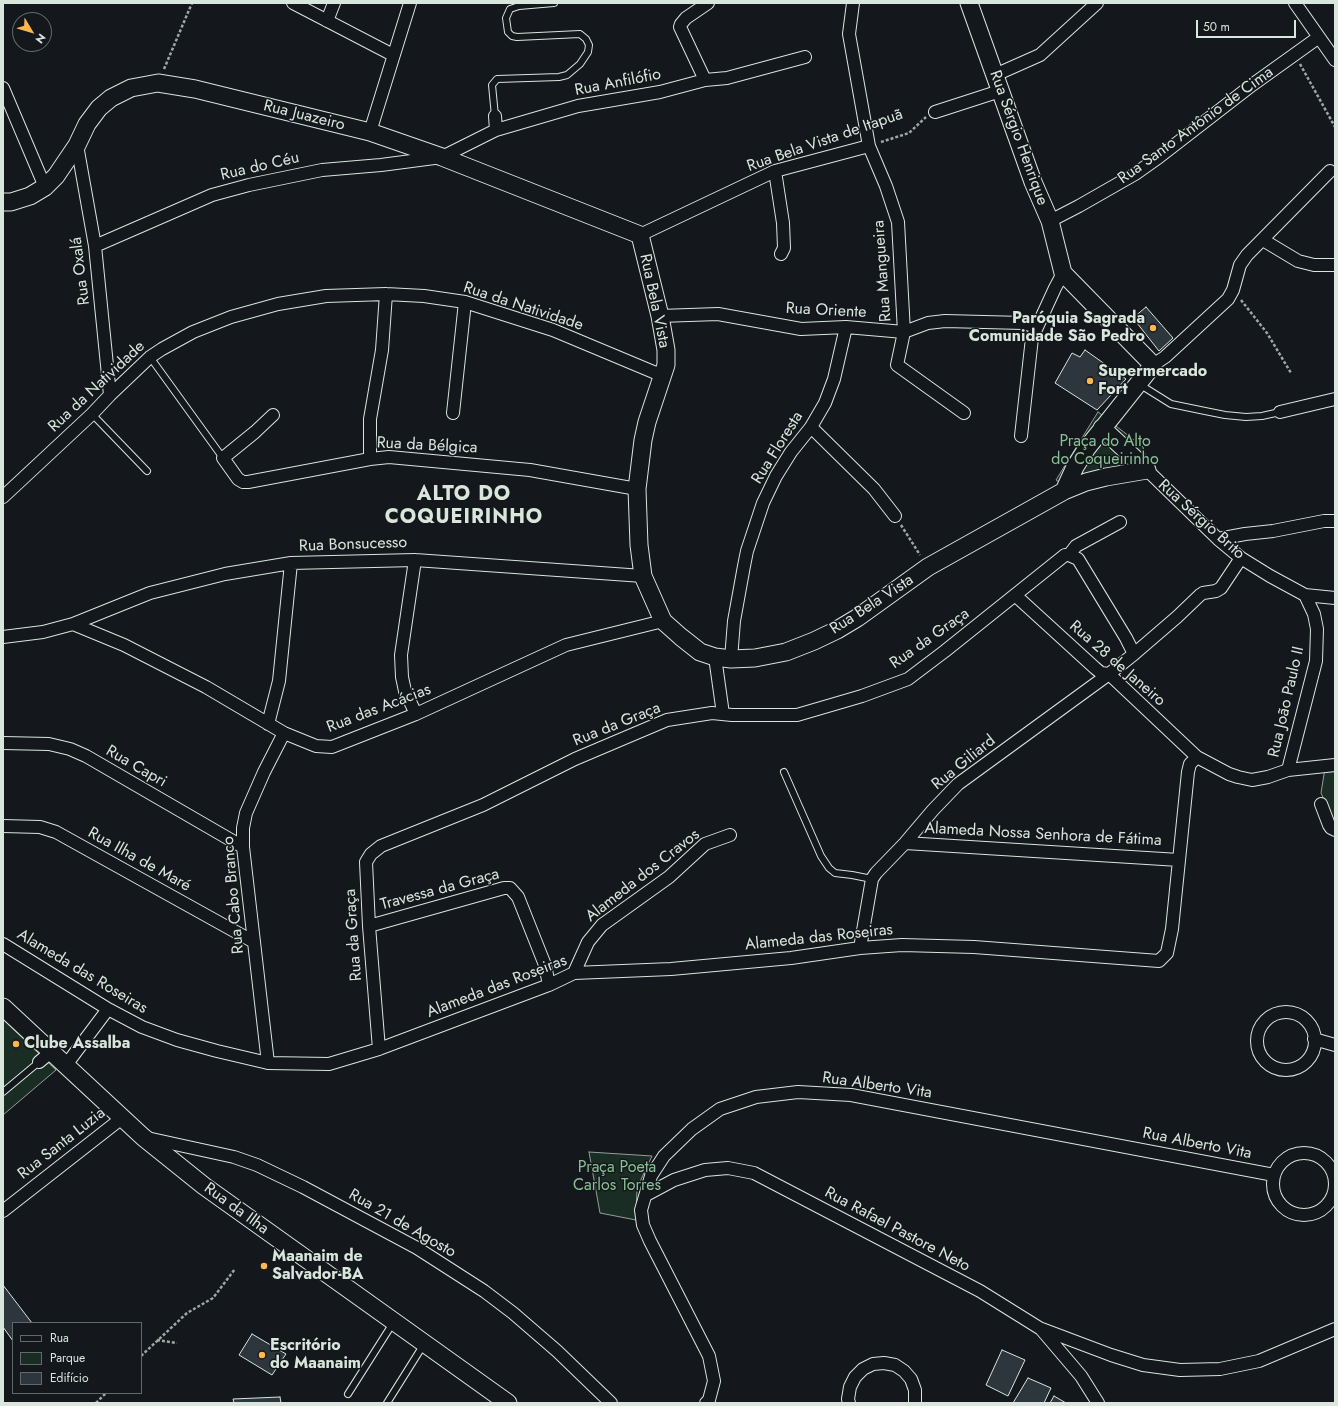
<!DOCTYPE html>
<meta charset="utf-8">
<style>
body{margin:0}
#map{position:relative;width:1338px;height:1406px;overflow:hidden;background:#14181c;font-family:Jost,sans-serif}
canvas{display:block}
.frame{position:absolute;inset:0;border:4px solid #d8e6dc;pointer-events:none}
.legend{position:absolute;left:12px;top:1322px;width:130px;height:72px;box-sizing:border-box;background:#14181c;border:1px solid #626a69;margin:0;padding:5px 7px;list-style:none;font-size:12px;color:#d8e6dc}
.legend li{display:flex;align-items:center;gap:8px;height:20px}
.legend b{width:20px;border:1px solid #626a69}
.north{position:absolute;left:12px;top:12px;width:40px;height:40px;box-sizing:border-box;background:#14181c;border:1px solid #626a69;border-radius:50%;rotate:128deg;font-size:11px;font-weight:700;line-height:16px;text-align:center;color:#d8e6dc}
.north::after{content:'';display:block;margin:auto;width:14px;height:18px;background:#ffb74d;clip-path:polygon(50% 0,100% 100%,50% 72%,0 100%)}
.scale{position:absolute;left:1196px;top:20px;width:100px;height:18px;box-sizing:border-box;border:2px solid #d8e6dc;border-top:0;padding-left:5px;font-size:12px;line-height:14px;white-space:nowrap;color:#d8e6dc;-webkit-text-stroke:3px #14181c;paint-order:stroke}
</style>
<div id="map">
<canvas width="1338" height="1406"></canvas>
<div class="frame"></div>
<ul class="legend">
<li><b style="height:5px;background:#14181c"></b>Rua</li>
<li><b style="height:11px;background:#1a2d24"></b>Parque</li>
<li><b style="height:11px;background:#2c363c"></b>Edifício</li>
</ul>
<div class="north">N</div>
<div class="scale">50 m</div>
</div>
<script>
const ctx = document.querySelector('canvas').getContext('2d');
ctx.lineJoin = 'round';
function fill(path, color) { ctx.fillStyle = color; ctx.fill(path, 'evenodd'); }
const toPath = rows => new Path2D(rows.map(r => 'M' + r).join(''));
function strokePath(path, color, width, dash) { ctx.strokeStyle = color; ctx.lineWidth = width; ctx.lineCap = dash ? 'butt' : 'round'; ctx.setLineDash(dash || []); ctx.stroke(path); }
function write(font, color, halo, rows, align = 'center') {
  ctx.font = font + ' Jost,sans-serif'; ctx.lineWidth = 3; ctx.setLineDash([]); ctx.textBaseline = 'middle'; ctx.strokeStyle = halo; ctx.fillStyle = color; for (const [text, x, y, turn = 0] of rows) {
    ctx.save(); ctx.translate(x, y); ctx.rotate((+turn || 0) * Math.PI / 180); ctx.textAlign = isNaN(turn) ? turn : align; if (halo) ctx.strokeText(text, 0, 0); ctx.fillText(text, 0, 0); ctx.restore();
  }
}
const green = toPath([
 [1098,412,1143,447,1148,464,1070,489,1056,480,1098,412],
 [1325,768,1335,768,1335,825,1321,793,1325,768],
 [3,1019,56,1070,3,1115,3,1019],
 [589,1152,652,1156,637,1188,636,1220,600,1213,589,1152]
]);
fill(green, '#1a2d24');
strokePath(green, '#939e99', 1);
const building = toPath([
 [1146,307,1173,338,1159,351,1133,318,1146,307],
 [1085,350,1126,379,1097,410,1055,383,1072,353,1080,357,1085,350],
 [3,1285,32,1323,13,1323,13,1341,3,1327,3,1285],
 [252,1334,286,1354,272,1375,239,1355,252,1334],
 [1002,1350,1025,1360,1008,1396,986,1385,1002,1350],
 [1028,1378,1051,1388,1044,1403,1013,1403,1028,1378],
 [1054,1396,1066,1403,1050,1403,1054,1396],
 [280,1397,281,1403,234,1403,233,1399,280,1397]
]);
fill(building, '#2c363c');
strokePath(building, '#d8e6dc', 1);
const lane = toPath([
 [495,116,492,85,497,79,559,77,567,75,580,64,588,52,589,45,586,39,580,34,517,37,512,36,508,32,506,18,510,9,519,6,554,3],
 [150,357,223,458],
 [1139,384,1171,404,1205,411,1225,415,1246,417,1262,416,1280,412],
 [92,414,147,471],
 [784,772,821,856,829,868,835,873,852,875,872,879],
 [3,1092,39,1062],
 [348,1394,393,1323],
 [387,1403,424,1344]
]);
const street = toPath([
 [293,3,393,55],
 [853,3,849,34,869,146,886,186,898,222,904,332,897,365,964,413],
 [1295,3,1335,60],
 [327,21,334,3],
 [995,75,1040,55,1097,3],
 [705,80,680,27,681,24,686,18,708,3],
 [3,88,45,187],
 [935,112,1000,91],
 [495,116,496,130],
 [370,132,410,3],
 [77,145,95,246,110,395],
 [775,171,783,223,784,248,781,254],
 [1050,221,1079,206,1135,174,1159,157,1252,85,1319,37],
 [640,235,775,171,869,146],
 [1263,240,1298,261,1314,265,1335,265],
 [95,246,212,195,249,185,322,170,381,165,442,157,496,130,578,106,660,92,705,80,727,78,805,57],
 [660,316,718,314,801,329,846,327,904,332,928,323,945,321,1023,323,1037,327],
 [1153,365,1165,357,1228,299,1233,290,1240,265,1247,255,1330,171],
 [1280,412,1335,399],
 [453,413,465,302],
 [273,415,255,432,223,458,238,479,243,482,248,482,370,459,389,457,530,470,637,489],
 [811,427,874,489,895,516],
 [1021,436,1032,338,1055,288,1063,273],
 [370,459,370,419,382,350,386,294],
 [1147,470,1218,539,1241,558,1270,576,1305,595,1335,598],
 [3,497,92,414,110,395,150,357,162,349,193,332,231,317,278,304,326,296,386,294,424,296,465,302,553,330,663,376],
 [1218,539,1245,534,1273,531,1324,521,1335,521],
 [1069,555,1076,546,1120,522],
 [415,560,401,655,402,677,405,691,416,714],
 [1015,595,1095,668,1101,673,1109,674,1197,757,1229,774,1238,777,1252,780,1268,777,1288,770,1335,765],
 [73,624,124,645,206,687,284,733,316,746,332,747,416,714,566,645,663,621],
 [3,637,43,632,73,624,150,593,225,574,291,563,415,560,643,576],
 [715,657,723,714],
 [731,659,734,621,744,566,747,551,763,503,776,476,791,452,811,427,825,403,834,379,846,327],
 [268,724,279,681,291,563],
 [3,743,49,744,70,749,86,756,243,847],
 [1288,770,1316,661,1317,629,1314,614,1305,595],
 [1321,804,1329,825,1331,828,1335,830],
 [3,826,40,827,56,832,254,942],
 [905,843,1179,860],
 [369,926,504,888,510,888,518,897,545,965,549,985],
 [3,944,108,1009,142,1027,177,1040,217,1051,268,1063,329,1064,379,1049,549,985,574,973,671,969,791,958,860,948,902,945,974,947,1159,961,1167,953,1172,929,1188,772,1190,764,1197,757],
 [860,948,872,879,876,873,905,843,933,810,958,784,1109,674,1134,654,1177,617,1200,595,1203,593,1216,591,1221,588,1241,558],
 [574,973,588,942,602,925,669,877,705,844,730,835],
 '1257 1041a29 29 0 1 1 58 0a29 29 0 1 1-58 0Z',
 [1314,1039,1335,1045],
 [379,1049,369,926,366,862,371,854,381,846,483,805,575,759,667,720,712,713,732,715,797,715,862,696,908,679,945,651,1065,555,1069,555,1078,559,1126,638,1134,654],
 [39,1062,51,1052],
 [268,1063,243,847,243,828,246,813,264,772,284,733],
 [66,1065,108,1009],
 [147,1138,234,1157,257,1165,303,1187,417,1248,484,1291,513,1313,557,1351,611,1403],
 '1273 1184a31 31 0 1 1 62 0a31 31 0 1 1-62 0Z',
 [646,1195,674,1180,705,1170,728,1168,754,1173,980,1291,1041,1329,1081,1376,1098,1403],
 [3,1211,122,1118],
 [1042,1329,1111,1355,1143,1365,1180,1370,1220,1369,1259,1361,1335,1329],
 [706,1403,709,1400,714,1381,709,1356,650,1241,643,1225,641,1210,651,1176,664,1156,692,1129,720,1109,756,1097,798,1092,851,1095,1274,1175],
 [849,1403,848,1399,850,1387,855,1377,863,1369,873,1364,884,1363,895,1365,904,1371,911,1379,915,1390,915,1403]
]);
const secondary = toPath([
 [969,3,1033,182,1050,221,1063,273,1153,365,1087,448,1075,467,1064,491],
 [3,202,11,202,30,196,45,187,56,176,77,145,87,124,99,108,111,98,131,88,158,83,195,89,370,132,442,157,640,235,660,316,666,350,666,365,647,422,643,440,637,489,639,545,643,576,663,621,681,637,700,652,715,657,731,659,755,658,786,652,814,641,837,630,857,618,928,567,1064,491,1086,482,1106,477,1147,470],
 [1102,428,1147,470],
 [3,1007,143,1137,204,1186,508,1403]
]);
strokePath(lane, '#d8e6dc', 8);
strokePath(street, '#d8e6dc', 14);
strokePath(secondary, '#d8e6dc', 19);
strokePath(toPath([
 [1300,64,1335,127],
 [164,69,192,3],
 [881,142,909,133,926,117],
 [1241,300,1267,333,1291,373],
 [901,525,920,555],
 [157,1340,177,1343],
 [141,1356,187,1313,213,1298,235,1269],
 [96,1403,106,1393]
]), '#9da8a2', 2.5, [3, 2]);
strokePath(lane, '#14181c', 6);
strokePath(street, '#14181c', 12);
strokePath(secondary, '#14181c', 17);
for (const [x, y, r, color] of [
 [1153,328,4,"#ffb74d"],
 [1090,381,4,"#ffb74d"],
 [16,1044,4,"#ffb74d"],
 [264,1266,4,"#ffb74d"],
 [262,1355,4,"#ffb74d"]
]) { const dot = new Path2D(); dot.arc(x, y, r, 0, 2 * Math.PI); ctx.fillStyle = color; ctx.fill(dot); strokePath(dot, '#14181c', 1.5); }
write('16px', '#d8e6dc', '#14181c', [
 ["Rua Anfilófio",618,83,-11],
 ["Rua Juazeiro",304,116,14],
 ["Rua Santo Antônio de Cima",1196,126,-36],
 ["Rua Sérgio Henrique",1018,138,70],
 ["Rua Bela Vista de Itapuã",825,141,-19],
 ["Rua do Céu",260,167,-13],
 ["Rua Oxalá",81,271,-97],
 ["Rua Mangueira",883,271,-94],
 ["Rua Bela Vista",654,301,78],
 ["Rua da Natividade",523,307,18],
 ["Rua Oriente",826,311,3],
 ["Rua da Natividade",97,387,-43],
 ["Rua da Bélgica",427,446,3],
 ["Rua Floresta",778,448,-58],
 ["Rua Sérgio Brito",1201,520,42],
 ["Rua Bonsucesso",353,545,-2],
 ["Rua Bela Vista",872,605,-33],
 ["Rua da Graça",930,639,-35],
 ["Rua 28 de Janeiro",1117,664,41],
 ["Rua João Paulo II",1287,702,-77],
 ["Rua das Acácias",379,709,-21],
 ["Rua da Graça",617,725,-22],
 ["Rua Giliard",964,763,-39],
 ["Rua Capri",136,767,30],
 ["Alameda Nossa Senhora de Fátima",1043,835,3],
 ["Rua Ilha de Maré",139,860,29],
 ["Alameda dos Cravos",643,876,-38],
 ["Travessa da Graça",440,890,-15],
 ["Rua Cabo Branco",234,895,-95],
 ["Rua da Graça",354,935,-94],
 ["Alameda das Roseiras",819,938,-6],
 ["Alameda das Roseiras",82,972,31],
 ["Alameda das Roseiras",497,987,-21],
 ["Rua Alberto Vita",877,1086,8],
 ["Rua Santa Luzia",62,1144,-38],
 ["Rua Alberto Vita",1197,1144,11],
 ["Rua da Ilha",236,1209,36],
 ["Rua 21 de Agosto",402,1224,30],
 ["Rua Rafael Pastore Neto",897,1230,28]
]);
write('bold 16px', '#d8e6dc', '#14181c', [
 ["Paróquia Sagrada",1145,319,"right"],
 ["Comunidade São Pedro",1145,337,"right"],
 ["Supermercado",1098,372],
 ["Fort",1098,390],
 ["Clube Assalba",24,1044],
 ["Maanaim de",272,1257],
 ["Salvador-BA",272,1275],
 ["Escritório",270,1346],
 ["do Maanaim",270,1364]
], 'left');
write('16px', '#8ac095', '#14181c', [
 ["Praça do Alto",1105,442],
 ["do Coqueirinho",1105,460],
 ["Praça Poeta",617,1168],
 ["Carlos Torres",617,1186]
]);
ctx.letterSpacing = '1px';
write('bold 20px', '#d8e6dc', '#14181c', [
 ["ALTO DO",464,495],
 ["COQUEIRINHO",464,518]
]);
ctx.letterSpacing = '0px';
</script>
